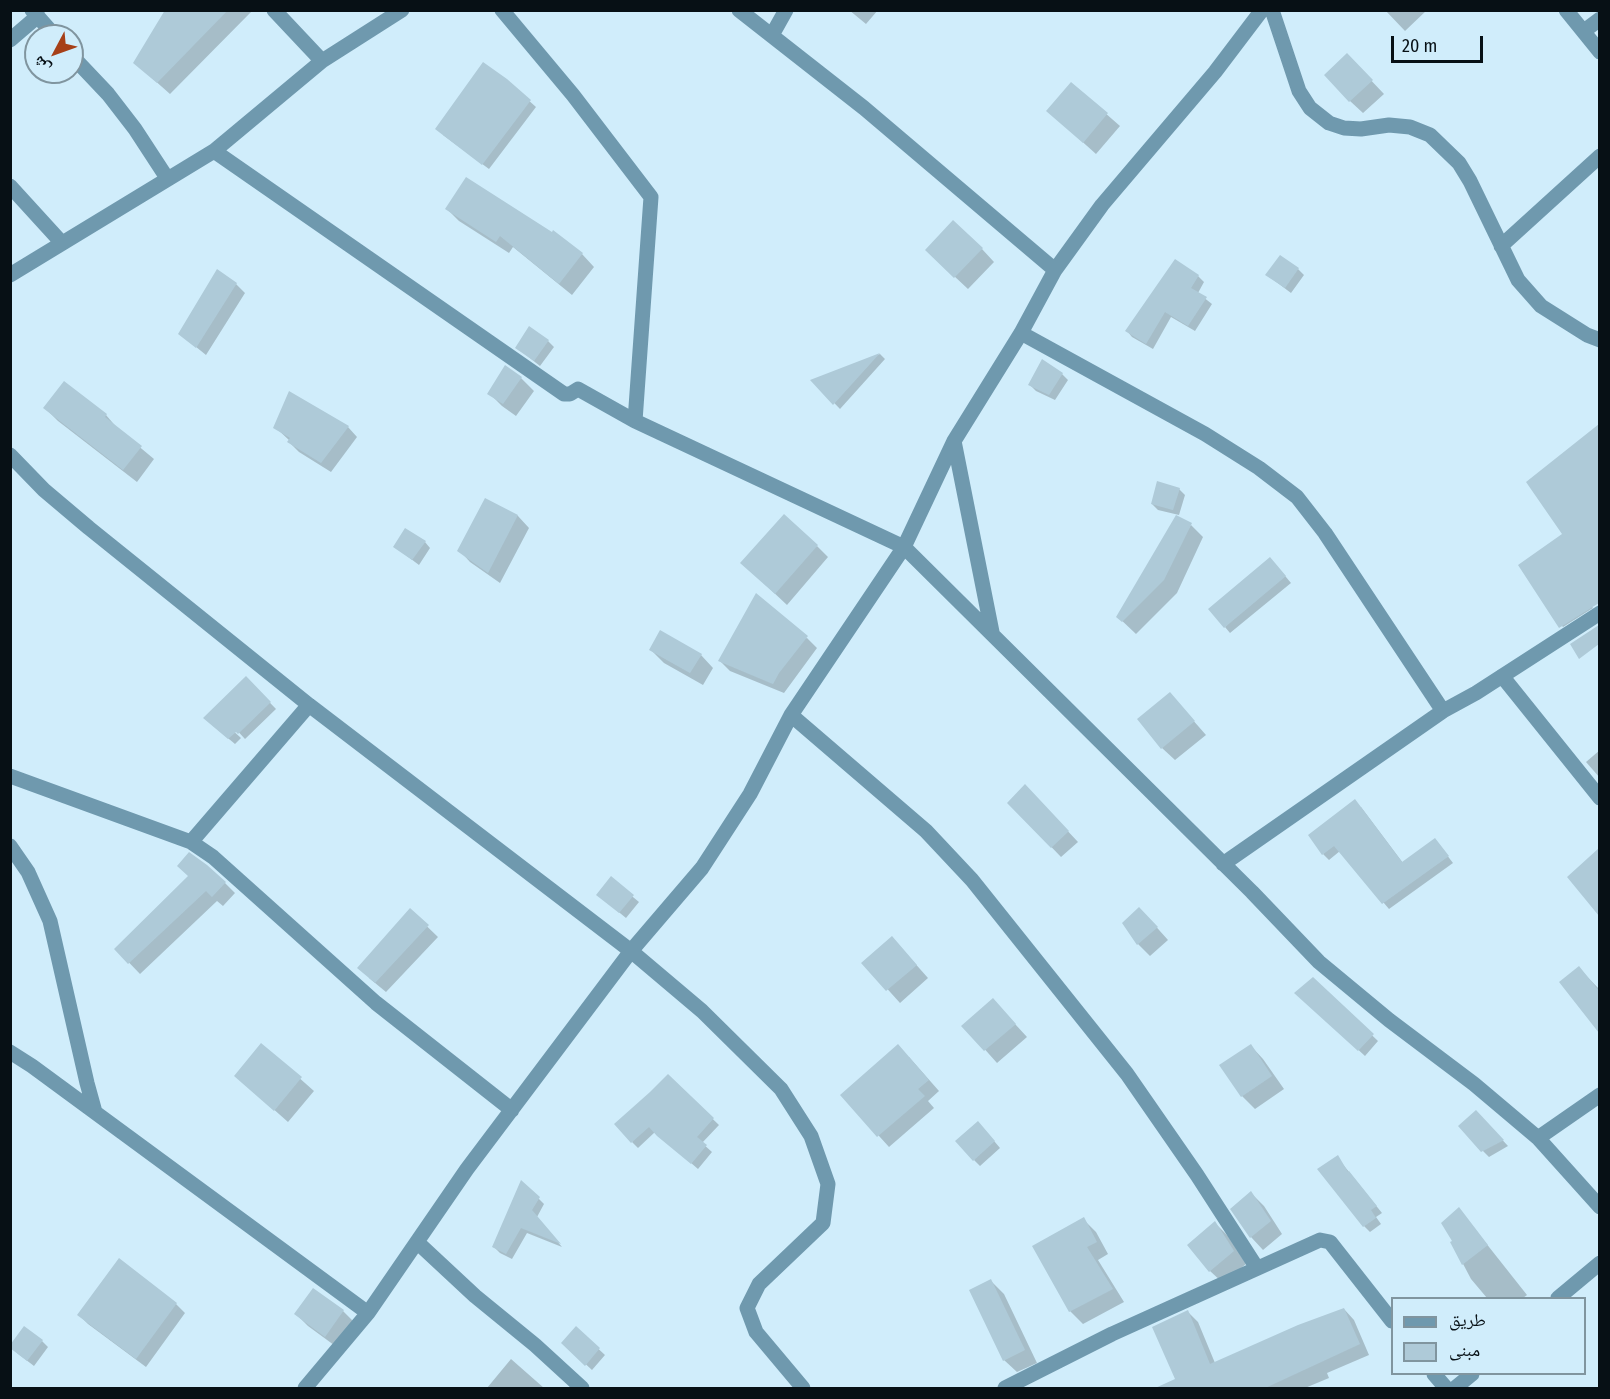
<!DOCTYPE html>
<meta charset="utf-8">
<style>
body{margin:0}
#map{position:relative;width:1610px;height:1399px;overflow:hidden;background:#d0edfb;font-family:"Fira Sans Condensed","Noto Naskh Arabic",sans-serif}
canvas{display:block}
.frame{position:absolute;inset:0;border:12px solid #071015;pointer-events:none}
.legend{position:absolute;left:1391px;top:1297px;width:195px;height:78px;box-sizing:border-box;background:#d0edfb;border:2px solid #80959f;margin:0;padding:8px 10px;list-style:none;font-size:18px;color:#071015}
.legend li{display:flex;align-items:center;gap:12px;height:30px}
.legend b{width:30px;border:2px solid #80959f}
.north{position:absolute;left:24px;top:24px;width:60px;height:60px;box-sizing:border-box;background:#d0edfb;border:2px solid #80959f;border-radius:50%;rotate:229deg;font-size:16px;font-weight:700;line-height:24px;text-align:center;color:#071015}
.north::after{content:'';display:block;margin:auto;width:21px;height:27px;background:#a64018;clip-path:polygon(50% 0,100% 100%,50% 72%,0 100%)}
.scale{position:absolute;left:1391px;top:36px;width:92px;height:27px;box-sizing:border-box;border:3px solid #071015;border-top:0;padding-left:8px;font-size:18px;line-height:21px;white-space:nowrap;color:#071015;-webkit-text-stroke:4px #d0edfb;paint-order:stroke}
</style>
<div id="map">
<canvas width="1610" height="1399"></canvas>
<div class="frame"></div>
<ul class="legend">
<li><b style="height:8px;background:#6f99ae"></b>طريق</li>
<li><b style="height:16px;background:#aecad8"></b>مبنى</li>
</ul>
<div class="north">ش</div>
<div class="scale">20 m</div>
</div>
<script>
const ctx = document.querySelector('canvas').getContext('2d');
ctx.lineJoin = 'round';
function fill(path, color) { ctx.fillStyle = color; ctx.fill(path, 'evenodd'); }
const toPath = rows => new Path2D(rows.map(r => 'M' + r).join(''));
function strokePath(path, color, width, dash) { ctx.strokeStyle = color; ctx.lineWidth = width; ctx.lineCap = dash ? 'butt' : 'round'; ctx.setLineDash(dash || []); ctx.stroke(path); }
fill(toPath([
 [167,10,253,10,170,94,135,63],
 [849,10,878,10,866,24],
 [1385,10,1427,10,1405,31],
 [1347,55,1384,94,1363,113,1350,101],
 [506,80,536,107,489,169,443,135],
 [1072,84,1120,126,1096,154,1048,111],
 [447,209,582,254,594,267,572,295,513,247,509,253,459,221],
 [982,249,994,262,968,289,939,262],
 [1298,269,1304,275,1291,293,1267,275],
 [1198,276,1204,282,1198,293,1212,304,1195,331,1171,317,1153,349,1132,337,1127,331],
 [236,284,245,293,206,355,180,334],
 [548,341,554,347,540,366,517,348],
 [880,354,885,359,840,409,813,381],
 [505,367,521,378,534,391,516,416,502,406,489,393],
 [1062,374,1068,380,1055,400,1036,391,1030,385],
 [45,408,106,415,118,429,154,459,137,482,58,421],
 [1599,426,1600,599,1591,605,1593,608,1563,627,1555,619,1564,534,1528,482],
 [275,427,348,427,357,437,331,472,299,452,289,442,290,441],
 [1179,489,1185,495,1179,515,1158,510,1152,504],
 [486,500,518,516,529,528,500,583,470,562,459,550],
 [1191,525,1203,537,1177,593,1136,634,1118,617],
 [425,542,430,548,419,565,395,547],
 [817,546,828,557,787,605,755,575],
 [1276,565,1291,583,1230,633,1225,627],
 [807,638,817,648,784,693,730,671,720,661],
 [651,650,701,655,713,668,703,685,664,663],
 [246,678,276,709,245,739,232,725,229,727,241,738,235,744,211,724],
 [1170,694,1206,735,1175,760,1162,748],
 [1600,750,1600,778,1586,762],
 [1035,796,1078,842,1061,857,1009,803],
 [1361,807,1403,863,1440,846,1453,863,1389,909,1340,851,1329,860,1323,854],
 [1600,850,1600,912,1569,878],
 [189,876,225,883,235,893,223,906,217,901,140,974,116,949],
 [611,879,639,902,626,918,604,900],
 [410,910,438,937,386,992,369,978],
 [1151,921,1168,940,1150,956,1138,944,1124,923],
 [904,951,928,978,900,1003,864,963],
 [1579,968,1600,990,1600,1027,1588,1016],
 [1313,979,1378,1041,1365,1056,1302,998],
 [993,1000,1027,1037,997,1063,964,1026],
 [262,1045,314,1091,288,1122,236,1076],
 [1251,1046,1263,1059,1284,1089,1255,1109,1242,1096,1221,1066],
 [909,1057,939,1091,928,1101,934,1108,889,1147,842,1095],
 [668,1076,719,1125,702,1143,712,1152,698,1169,655,1132,638,1148,632,1142],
 [1482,1118,1508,1146,1489,1157,1483,1151],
 [984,1129,1000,1148,980,1166,974,1160],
 [1337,1157,1382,1213,1376,1217,1381,1224,1370,1232,1364,1226],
 [522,1182,544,1204,537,1217,562,1247,527,1233,512,1259,500,1253,494,1247],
 [1251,1193,1264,1206,1282,1234,1263,1250,1251,1237],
 [1459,1209,1527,1295,1523,1298,1487,1298,1471,1279,1452,1243],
 [1083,1219,1096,1232,1108,1254,1098,1260,1124,1302,1083,1324,1070,1311],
 [1215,1223,1228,1236,1246,1264,1223,1283,1210,1271],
 [991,1281,1004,1294,1037,1363,1017,1372,1004,1360],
 [313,1290,343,1311,356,1324,338,1348,308,1326,296,1314],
 [176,1304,185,1313,146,1367,88,1324,79,1315],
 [1344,1309,1354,1320,1369,1355,1327,1373,1329,1378,1305,1388,1181,1388,1188,1312,1198,1322,1215,1363],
 [576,1328,605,1355,592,1370,563,1343],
 [42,1341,48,1347,34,1366,17,1353],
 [511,1359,544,1388,487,1388]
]), '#0003');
fill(toPath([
 [165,10,228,10,157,83,133,63],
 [1347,53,1373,80,1349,102,1324,75],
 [483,62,507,79,531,100,482,165,435,129],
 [1071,82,1108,113,1083,143,1046,111],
 [466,177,552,232,553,230,583,253,559,284,500,236,496,242,445,209],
 [953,220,983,248,954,278,925,250],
 [1280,255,1299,268,1285,288,1265,275],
 [1175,259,1199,275,1191,288,1207,297,1188,326,1165,312,1146,344,1125,331],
 [217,269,237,283,196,348,178,334],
 [529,326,549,340,534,361,515,348],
 [880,353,833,405,810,380],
 [1042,359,1063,373,1049,395,1028,385],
 [505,365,522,377,503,404,487,394],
 [64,381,107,414,105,417,142,446,123,470,43,408],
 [289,391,349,426,321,463,287,442,290,438,273,428],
 [1599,424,1599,603,1559,628,1518,565,1562,534,1526,482],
 [1157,481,1180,488,1173,510,1151,504],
 [485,498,518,515,488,573,457,551],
 [784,514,818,545,775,594,740,563],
 [1176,515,1192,523,1164,580,1122,622,1116,617],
 [405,528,426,541,412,560,393,547],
 [1270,557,1286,576,1224,628,1208,609],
 [756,593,808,636,779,673,773,684,718,661],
 [1599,625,1599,644,1579,659,1570,644],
 [660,630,702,654,690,673,649,650],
 [246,676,271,702,238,734,236,732,228,739,203,718],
 [1170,692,1195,721,1161,749,1137,719],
 [1025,784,1069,831,1051,848,1007,803],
 [1355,799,1402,862,1435,838,1449,856,1382,904,1334,846,1322,855,1308,835],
 [1599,848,1599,916,1567,877],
 [189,852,207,865,226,882,212,897,206,891,128,964,114,949,188,876,177,866],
 [611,876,634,895,619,913,596,895],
 [1139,907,1158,927,1137,945,1122,923],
 [410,908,429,925,375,983,357,968],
 [892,936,917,965,886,991,861,963],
 [1579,966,1599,991,1599,1033,1559,982],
 [1313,977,1374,1034,1358,1051,1294,993],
 [993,998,1016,1024,984,1051,961,1026],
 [261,1043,302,1077,274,1111,234,1076],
 [898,1044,929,1080,918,1089,925,1096,877,1137,840,1095],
 [1251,1044,1272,1076,1241,1097,1219,1065],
 [668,1074,714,1118,697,1137,707,1145,691,1164,657,1136,649,1127,631,1143,614,1124,650,1092],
 [1476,1110,1504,1140,1481,1152,1458,1126],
 [978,1121,995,1141,973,1161,955,1141],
 [1338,1155,1348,1172,1349,1171,1377,1206,1371,1210,1376,1218,1363,1227,1317,1169],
 [521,1180,540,1197,532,1210,561,1244,521,1228,506,1254,492,1247],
 [1251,1191,1271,1221,1250,1238,1230,1209],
 [1459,1207,1488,1245,1462,1265,1450,1242,1452,1241,1441,1223],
 [1084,1217,1097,1242,1087,1247,1113,1289,1069,1312,1032,1246],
 [1215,1221,1234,1251,1209,1272,1187,1245],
 [119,1258,177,1303,136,1359,77,1315],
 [991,1279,1025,1350,1003,1361,969,1290],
 [313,1288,344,1310,325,1337,294,1314],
 [1344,1308,1360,1344,1263,1389,1153,1389,1175,1379,1152,1327,1188,1310,1210,1364,1298,1325],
 [24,1326,43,1340,27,1361,10,1348,10,1345],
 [576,1326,600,1348,585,1366,561,1343]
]), '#aecad8');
strokePath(toPath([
 [32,10,55,36],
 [274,10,322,61],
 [502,10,573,95,651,197,635,421,904,547,1252,892,1319,962,1389,1020,1474,1084,1538,1138,1600,1207],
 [739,10,864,108,1055,270],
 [1272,10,1299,91,1310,108,1329,123,1344,128,1361,129,1389,125,1410,127,1430,135,1459,163,1470,181,1518,280,1541,306,1587,335,1600,340],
 [1566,10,1600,52],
 [1584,31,1600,19],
 [772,35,786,10],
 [10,40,38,16],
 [72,56,108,94,135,129,167,178],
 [214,151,564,394,570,394,578,389,635,421],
 [10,186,62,243],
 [1501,246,1600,156],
 [10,275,214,151,322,61,402,10],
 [1021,333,1205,434,1259,468,1297,497,1325,533,1443,711],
 [954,441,992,632],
 [10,455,44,490,89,528,309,705,631,951,702,1011,781,1089,811,1136,828,1184,823,1223,759,1284,747,1308,756,1332,803,1388],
 [1502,676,1600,798],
 [791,715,926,831,972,880,1127,1074,1197,1175,1257,1268],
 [10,776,191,842,213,857,376,1003,512,1110],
 [191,842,309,705],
 [10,846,28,872,50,921,87,1083,95,1112],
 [1223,864,1443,711,1476,693,1600,613],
 [10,1052,32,1066,368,1313],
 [1538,1138,1600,1095],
 [417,1242,475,1296,535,1345,582,1388],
 [1558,1298,1600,1263],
 [1434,1374,1446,1388],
 [305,1388,368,1313,467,1169,631,951,702,868,750,794,791,715,904,547,954,441,1021,333,1055,270,1102,205,1215,72,1262,10],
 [1005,1388,1112,1334,1320,1240,1330,1242,1392,1321],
 [1455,1388,1472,1374]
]), '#6f99ae', 15);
</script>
